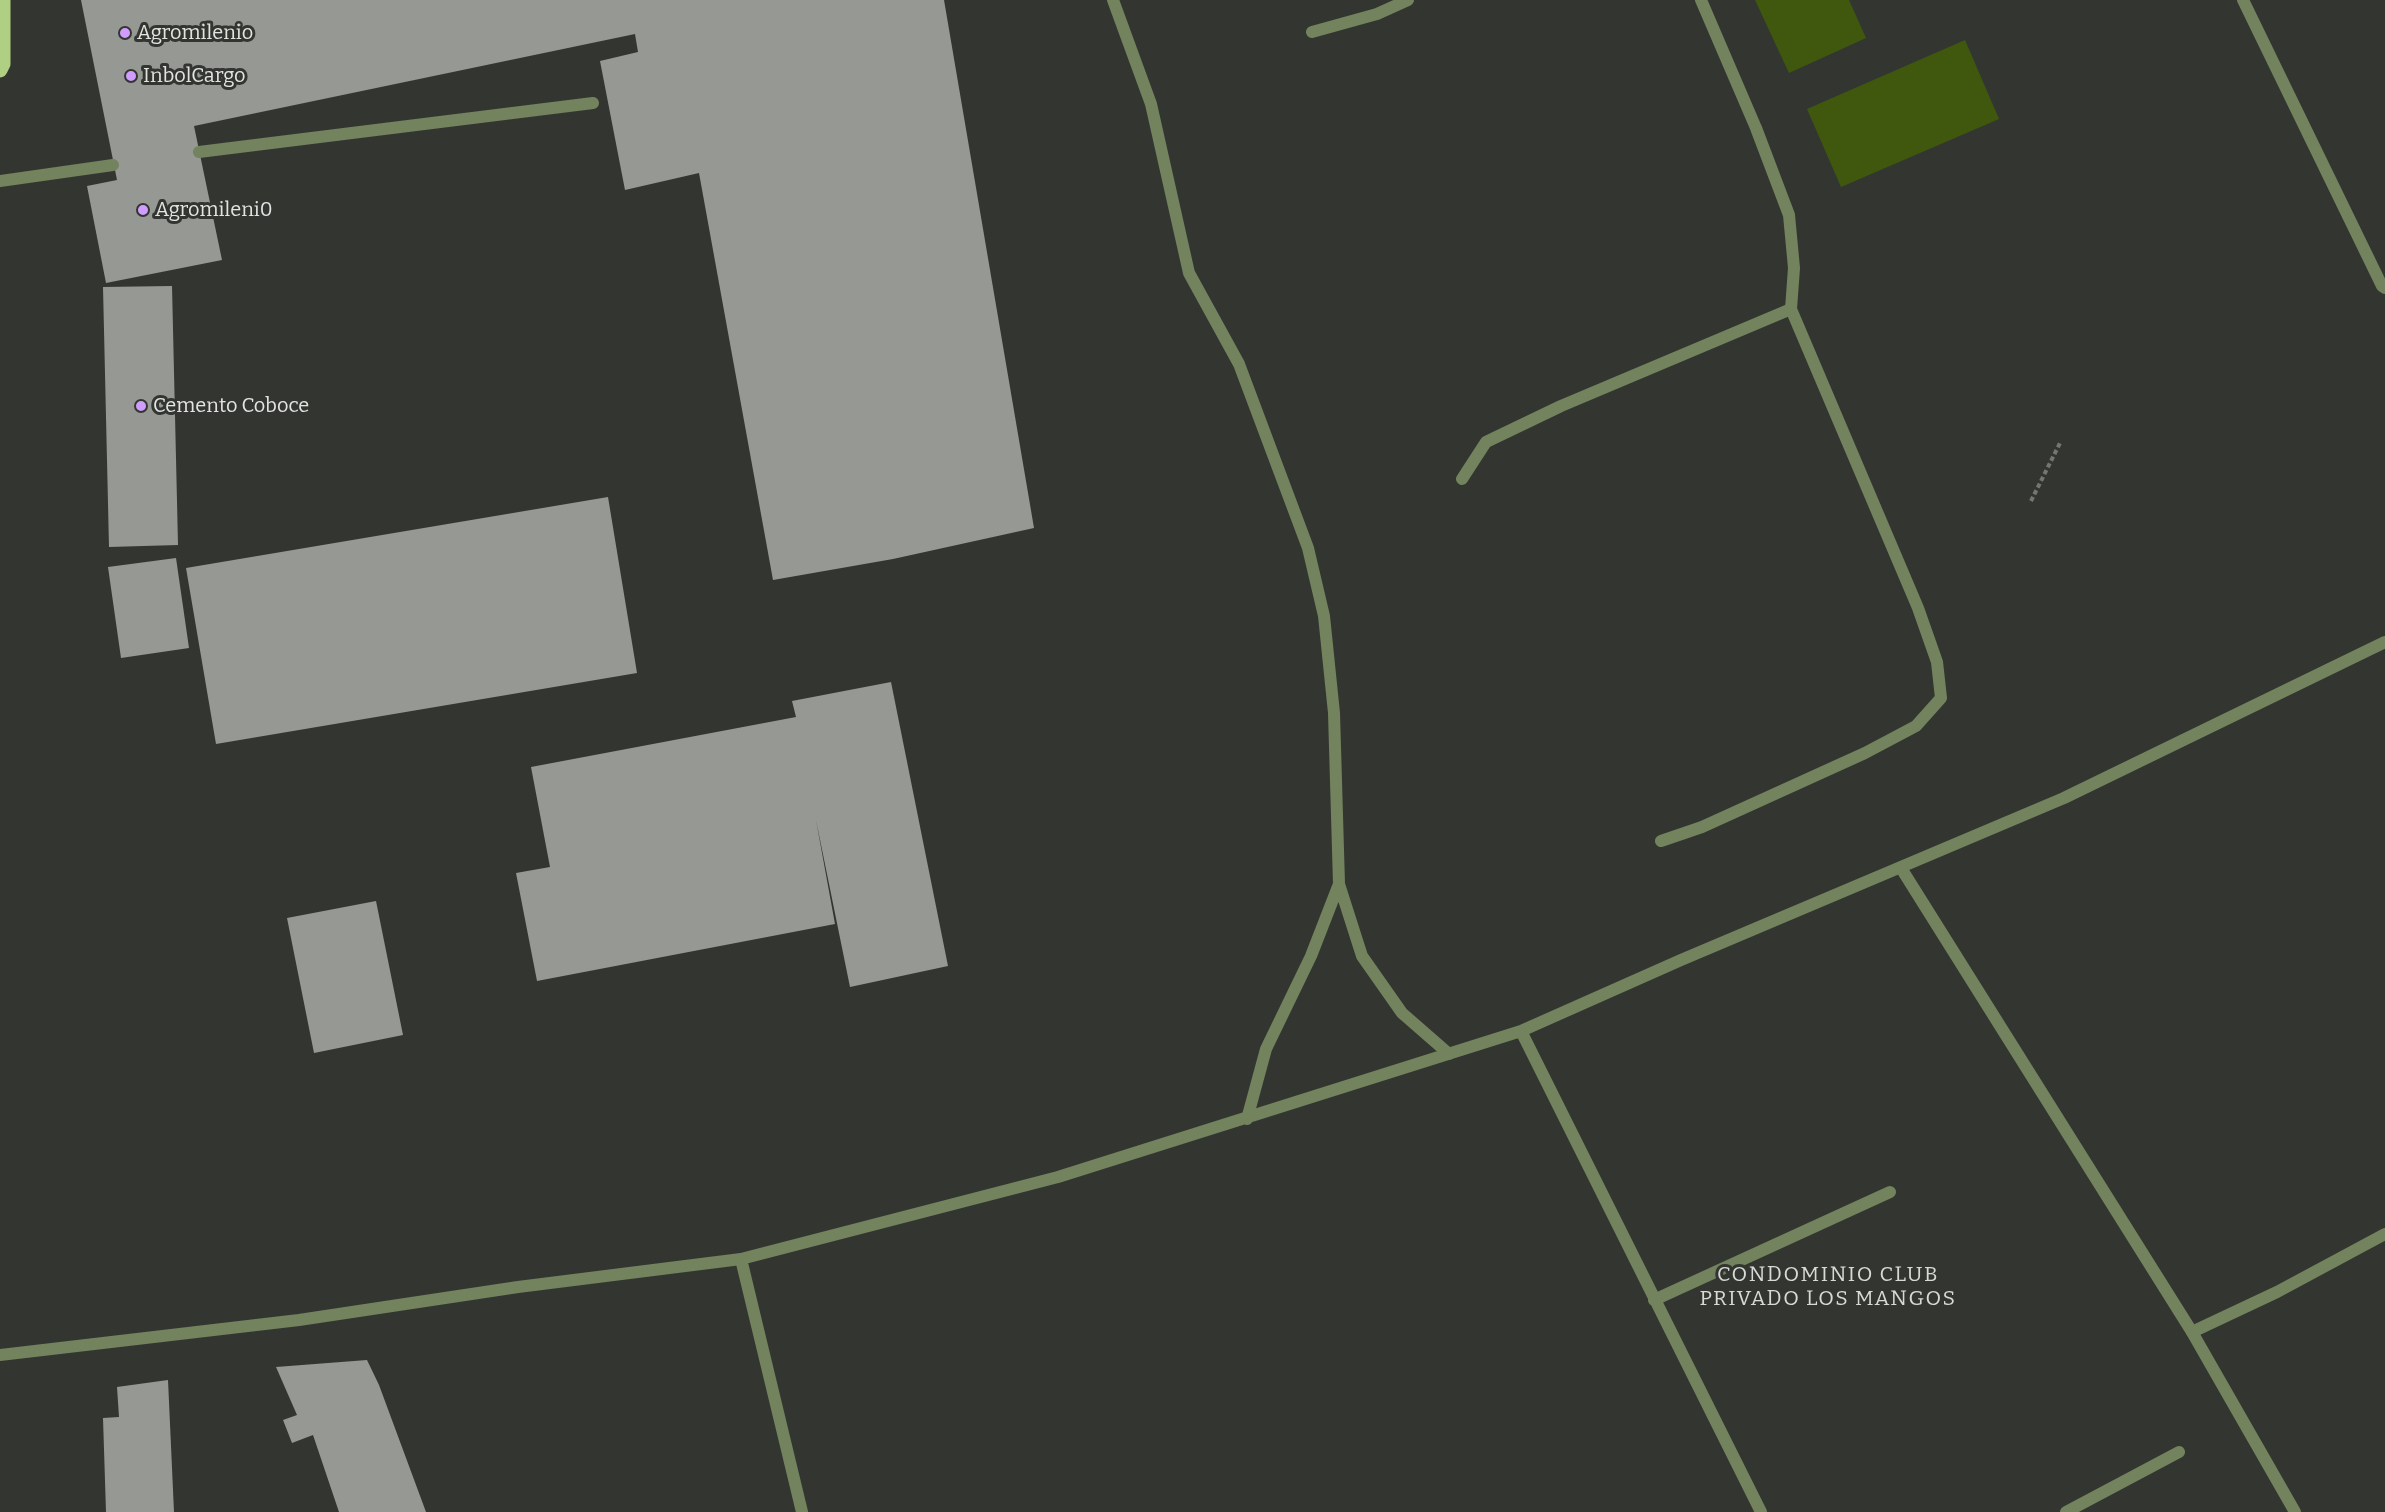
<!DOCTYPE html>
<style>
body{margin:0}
canvas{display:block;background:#333531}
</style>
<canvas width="2385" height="1512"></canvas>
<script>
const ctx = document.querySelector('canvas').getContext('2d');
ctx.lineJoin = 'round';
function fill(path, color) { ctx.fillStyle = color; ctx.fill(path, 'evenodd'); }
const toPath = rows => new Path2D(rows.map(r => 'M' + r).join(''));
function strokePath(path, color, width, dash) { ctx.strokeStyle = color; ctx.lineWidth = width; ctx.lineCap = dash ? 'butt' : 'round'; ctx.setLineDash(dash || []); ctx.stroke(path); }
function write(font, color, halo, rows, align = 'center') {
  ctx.font = font + ' Bitter,serif'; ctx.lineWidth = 6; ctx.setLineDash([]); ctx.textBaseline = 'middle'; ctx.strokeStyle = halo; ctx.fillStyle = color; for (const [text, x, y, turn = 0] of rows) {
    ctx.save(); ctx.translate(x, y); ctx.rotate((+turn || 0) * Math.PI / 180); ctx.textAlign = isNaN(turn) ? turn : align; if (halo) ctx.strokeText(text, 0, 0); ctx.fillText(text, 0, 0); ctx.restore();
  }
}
fill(toPath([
 [1755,0,1849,0,1866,38,1789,73],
 [1965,40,1999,119,1841,187,1807,109]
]), '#3f580d');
fill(toPath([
 [81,0,944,0,1034,528,893,559,773,580,699,173,625,190,600,61,638,52,635,34,194,126,222,260,106,283,87,186,117,180],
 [172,286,178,545,109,547,103,287],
 [608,497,637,673,216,744,186,568],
 [176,558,189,648,121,658,108,567],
 [891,682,948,966,850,987,816,820,835,924,537,981,516,873,550,867,531,767,796,717,792,701],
 [376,901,403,1035,314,1053,287,918],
 [367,1360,379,1385,426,1512,339,1512,313,1435,292,1443,283,1420,297,1415,276,1367],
 [168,1380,174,1512,106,1512,103,1418,119,1417,117,1387]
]), '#969893');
strokePath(toPath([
 [2031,501,2061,441]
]), '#747672', 4, [4.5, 3]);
strokePath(toPath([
 [199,152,593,103],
 [0,181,113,165],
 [2192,1332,2277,1292,2385,1234]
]), '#72835d', 12);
strokePath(toPath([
 [1113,0,1151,104,1189,273,1239,364,1308,548,1324,616,1334,713,1339,884,1311,956,1266,1049,1247,1119],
 [2243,0,2382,286,2385,288],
 [1312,32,1377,14,1408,0],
 [1462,479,1486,442,1561,406,1791,309],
 [1661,841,1702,827,1865,753,1916,726,1941,698,1937,662,1918,608,1791,309,1794,268,1789,215,1756,128,1701,0],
 [1901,868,2192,1332,2295,1512],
 [1339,884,1362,956,1402,1013,1449,1054],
 [1521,1031,1761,1512],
 [741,1259,802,1512],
 [1654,1300,1890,1192],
 [0,1355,299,1320,518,1287,741,1259,1058,1177,1521,1031,1681,960,2064,798,2385,642],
 [2066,1512,2179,1452]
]), '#72835d', 12);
strokePath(toPath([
 [0,70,3,64,3,0]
]), '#afd082', 15);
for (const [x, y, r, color] of [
 [125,33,6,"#d09dff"],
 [131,76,6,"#d09dff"],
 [143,210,6,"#d09dff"],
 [141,406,6,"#d09dff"]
]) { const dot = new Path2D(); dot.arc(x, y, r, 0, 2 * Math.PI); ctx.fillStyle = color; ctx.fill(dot); strokePath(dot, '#333531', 2); }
write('20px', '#e3e4e2', '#333531', [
 ["Agromilenio",137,33],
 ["InbolCargo",143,76],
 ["Agromileni0",155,210],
 ["Cemento Coboce",153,406]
], 'left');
ctx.letterSpacing = '1.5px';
write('21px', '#d7dad5', '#333531', [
 ["CONDOMINIO CLUB",1828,1275],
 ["PRIVADO LOS MANGOS",1828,1299]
]);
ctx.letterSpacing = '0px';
</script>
